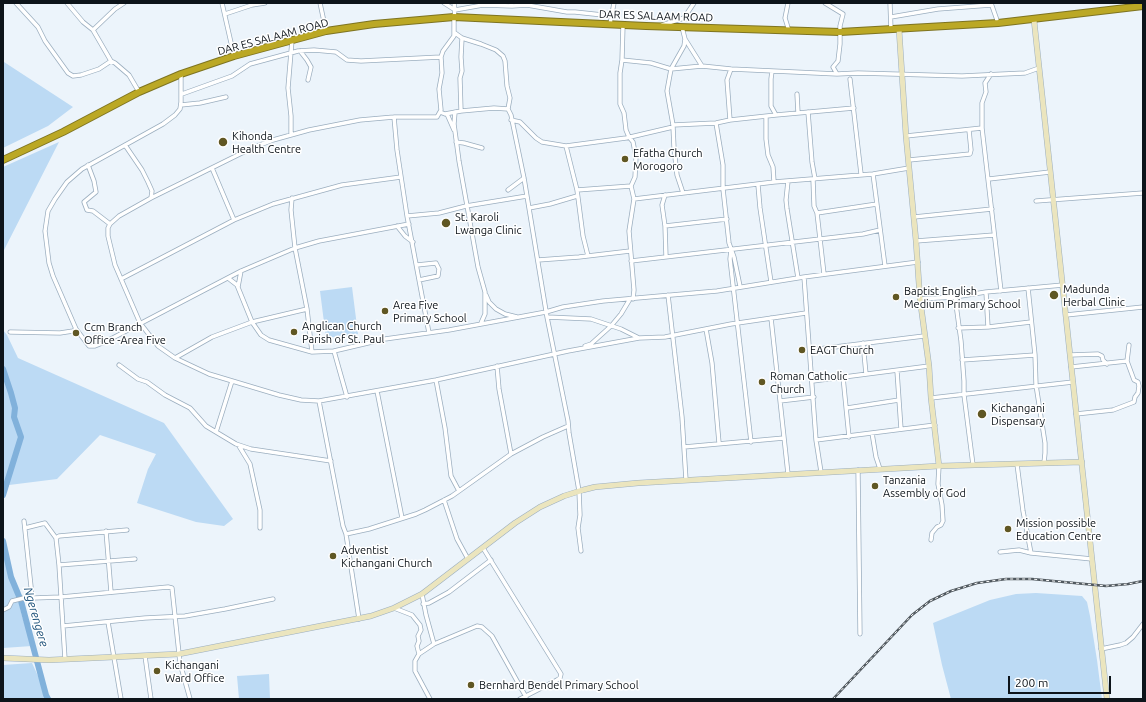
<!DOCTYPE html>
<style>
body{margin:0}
#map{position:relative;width:1146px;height:702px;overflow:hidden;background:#ecf4fb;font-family:Ubuntu,sans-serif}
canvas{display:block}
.frame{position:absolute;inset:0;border:4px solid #0d141a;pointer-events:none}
.scale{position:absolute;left:1008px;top:676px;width:103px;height:18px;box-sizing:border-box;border:2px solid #0d141a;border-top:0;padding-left:5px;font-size:12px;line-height:14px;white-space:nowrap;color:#0d141a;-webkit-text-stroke:3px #fff;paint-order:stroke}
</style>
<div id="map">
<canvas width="1146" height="702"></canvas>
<div class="frame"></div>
<div class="scale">200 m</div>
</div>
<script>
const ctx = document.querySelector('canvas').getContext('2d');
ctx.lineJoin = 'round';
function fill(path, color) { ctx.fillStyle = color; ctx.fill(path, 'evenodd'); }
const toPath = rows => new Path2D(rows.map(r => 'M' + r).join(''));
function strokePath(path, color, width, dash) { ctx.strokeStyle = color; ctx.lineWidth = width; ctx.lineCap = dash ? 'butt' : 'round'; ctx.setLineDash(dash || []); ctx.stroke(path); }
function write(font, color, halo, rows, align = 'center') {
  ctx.font = font + ' Ubuntu,sans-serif'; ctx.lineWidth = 3; ctx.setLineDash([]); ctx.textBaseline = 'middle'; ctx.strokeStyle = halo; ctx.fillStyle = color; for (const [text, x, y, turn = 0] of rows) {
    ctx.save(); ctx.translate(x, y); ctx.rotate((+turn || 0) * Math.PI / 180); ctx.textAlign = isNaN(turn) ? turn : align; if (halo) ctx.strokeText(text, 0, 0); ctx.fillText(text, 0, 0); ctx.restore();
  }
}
fill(toPath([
 [4,62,73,107,48,126,3,148,3,63],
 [59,142,3,252,3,167],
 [352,287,358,334,326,338,320,291],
 [3,330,7,335,18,358,164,423,233,519,224,526,196,522,137,503,148,469,156,454,100,435,57,479,9,485,3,499],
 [3,537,22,616,32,646,3,648],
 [1036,593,1082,596,1087,602,1090,616,1097,660,1102,699,951,699,942,665,933,623,990,600,1016,594],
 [32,663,44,689,52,699,3,699,3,665],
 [269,674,270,699,239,699,237,676]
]), '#bcdaf4');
strokePath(toPath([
 [3,369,11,393,15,408,14,417,21,437,3,495],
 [3,541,11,577,21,601,46,695,48,699]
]), '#81b1db', 6);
const street = toPath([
 [16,3,38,27,45,41,68,73,73,76,81,75,99,69,111,61],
 [67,3,83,22,93,30,111,61,115,63,129,75,139,92],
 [222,3,234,56],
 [320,3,326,31],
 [444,3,455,10,483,5,512,6,511,3],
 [454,3,455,10,454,17,454,36,443,51,441,57,442,73,439,89,441,110,437,117,394,117,360,120,309,130,273,140,252,148,151,198,119,216,110,224,108,228,108,236,115,265,140,323,158,346,175,358,209,374,279,395,301,400,319,401,436,380,568,351,639,338,665,337,731,324,806,313],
 [788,3,785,18,789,31],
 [825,3,843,14,840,26,840,44,838,61,833,67,837,74,858,73,962,76,1025,73,1039,68],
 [890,3,891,30],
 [991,3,998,23],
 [527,5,567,12,575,12,612,16],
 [512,6,527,5,527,3],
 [225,14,252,5,265,3],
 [891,17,938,9,991,5],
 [610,24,614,3],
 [623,25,622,60,620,73,620,104,624,113,626,130,629,137,633,142,636,157,635,177,631,186,634,199,629,231,634,290,633,299],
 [662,25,684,18,694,3],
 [682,27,685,39,684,46,671,69,667,91,673,125,716,123,730,120,776,115,854,108],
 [93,30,115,9,124,3],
 [455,33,462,38,481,44,496,50,503,56,505,61,507,86,510,98,508,109,511,115,524,178,547,317,568,421,569,433,579,491,580,515,578,528,581,551],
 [685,39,702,66],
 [300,51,307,60,311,67,308,80],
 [622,60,651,63,671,69,702,66,731,69,837,74],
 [772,71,771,79,771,106,776,115],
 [181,74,181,102,180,109,175,115,163,124,82,169,67,182,55,199,48,211,45,231,49,263,53,276,76,329,89,346,95,346,105,342,241,271,295,248,319,241,409,224],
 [991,74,985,83,986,92,982,103,982,128,1001,291],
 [850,79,861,174],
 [182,94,232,76,250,64,298,51,314,50,336,52,347,60,361,61,441,57],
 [797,94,798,113],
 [181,105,200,103,226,97],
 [461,111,460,78,462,71,461,57,462,38],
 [440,112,445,114,461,111,494,108,508,109],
 [455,112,454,124,459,161,478,267,485,292,485,314,481,323],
 [808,112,812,162,815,179],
 [447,114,454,130],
 [394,117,397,150,407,216,429,333],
 [766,117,766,139,768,155,773,167,774,182],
 [511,120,520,122,536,138,542,142,566,146,626,138,673,127],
 [730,120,727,80,731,69],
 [716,123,723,165,723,189,729,243,734,257,740,286],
 [673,126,674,148,677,175,683,193],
 [291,135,291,116,288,88,292,40],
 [906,136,982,128],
 [456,142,464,143,482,148],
 [125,145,142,170,148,182,152,191,151,198],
 [566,146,577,190,583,236,588,256],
 [909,160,970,154,971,150,969,130],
 [88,165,94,181,96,192,84,202,87,210,93,211,110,224],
 [212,168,234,220],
 [873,174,885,266],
 [813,179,814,206,817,213,824,274],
 [989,179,1050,172],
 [788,181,786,200,787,209,798,278],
 [758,185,760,208,771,282],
 [508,190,524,178],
 [577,190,631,186],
 [665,195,662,205,665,226,666,257],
 [292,198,291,210,295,248,307,309,312,352],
 [634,199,774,182,873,174,909,168],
 [1036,201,1143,193],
 [529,208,550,204,577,196],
 [817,213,877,204],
 [407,216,439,213,466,206,527,196],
 [914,217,992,209],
 [397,226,405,236,413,242],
 [665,226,727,219],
 [916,241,994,235],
 [731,250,730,259,751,442],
 [538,260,579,257,630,251],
 [631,261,863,234,880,230],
 [417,265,436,263,439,269,438,276,419,280],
 [804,277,816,440,821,472],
 [228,278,237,285,252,322,261,335,269,340,312,352,334,351,385,339,449,330,546,312,563,307,603,301,717,291,804,277,918,262],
 [121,279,234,220,273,204,342,185,401,177],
 [238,287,241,271],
 [1028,288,1035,355,1036,385,1045,443,1045,453,1044,463],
 [986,292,988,327,1031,322],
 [486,295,489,302,496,309,505,314,517,317],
 [668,295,682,417,686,480],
 [955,297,961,341,964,381,964,395,973,465],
 [920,299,955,297,986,292,1063,285],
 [1066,315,1143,307],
 [547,317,591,319,621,329,639,338],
 [771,318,788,474],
 [958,328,988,327],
 [706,329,712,363,719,443],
 [10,332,60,333,73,331,76,329],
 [863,343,866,374],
 [585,346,591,344,611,326,621,314,630,299],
 [810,350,924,336],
 [334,351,347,397],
 [1070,355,1098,354,1102,356,1103,360,1107,364],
 [175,358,212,337,252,322,307,309],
 [962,360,1035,355],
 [119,365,138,379,147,382,165,395,190,408,206,426,236,444,251,449,331,461],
 [497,366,499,389,511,454],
 [1071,367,1127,361],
 [897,371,901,429],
 [843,377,849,437],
 [436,380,445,428,451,476,459,491],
 [813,381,929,366],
 [377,391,402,518],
 [931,398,1073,382],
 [319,401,343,526,346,534,359,619],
 [780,401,814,397],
 [847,408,899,400],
 [1076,414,1113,410,1134,402,1135,397,1138,393,1139,386,1138,382,1134,380,1127,361,1129,345],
 [216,432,232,381],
 [872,433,876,457,880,469],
 [816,440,935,425],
 [239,446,250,464,260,510,260,528],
 [684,447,784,438],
 [1017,464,1023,511,1031,553,1092,559],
 [858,470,860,634],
 [444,500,457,539,468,559],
 [24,521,32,596,33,598,61,597,168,587,172,588,180,663,190,699],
 [25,528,45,523,56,538],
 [106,531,111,592],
 [346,534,369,529,416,514,425,510,452,496,511,454,543,437,568,426],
 [931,540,932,533,937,527,941,525,943,521,942,505,938,484,939,466],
 [483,548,561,674,560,678,557,680,520,699],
 [1000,552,1019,550,1031,553],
 [59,565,135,559],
 [422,594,426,615,434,644],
 [423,604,429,603,449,592,491,560],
 [394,608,412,615,420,625,421,630,418,636,419,641,417,646,419,654],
 [3,610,9,607,12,601,32,596],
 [108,622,121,699],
 [63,626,145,618,185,616,225,609,273,599],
 [1101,649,1120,645,1126,643,1133,637,1143,624],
 [145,656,151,699],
 [65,659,59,565,56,538,59,536,127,530],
 [430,699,415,671,415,661,419,654,434,644,477,626,482,627,492,636,526,697]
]);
const secondary = toPath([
 [1034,20,1107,699],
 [899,29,906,136,916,241,920,299,929,366,931,398,939,466],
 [3,658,49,660,179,654,371,616,394,608,422,594,515,523,540,507,564,496,583,490,595,487,638,483,939,466,1082,462]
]);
const highway = toPath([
 [3,160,63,132,139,92,181,74,234,56,326,31,374,24,454,17,646,26,840,32,998,23,1143,6]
]);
strokePath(street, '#9baebf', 5);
strokePath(secondary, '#9baebf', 6);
strokePath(highway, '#7e7421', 8);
strokePath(street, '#fff', 3.5);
strokePath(secondary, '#ebe5be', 5);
strokePath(highway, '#bba825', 6);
const rail = toPath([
 [833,699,912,615,930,601,951,591,977,583,1006,579,1032,579,1106,586,1128,584,1143,581]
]);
strokePath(rail, '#50585e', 2.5);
strokePath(rail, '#fff', 1, [3]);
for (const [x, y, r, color] of [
 [223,142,5,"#605723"],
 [625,159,4,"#605723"],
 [446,223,5,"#605723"],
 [1054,295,5,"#605723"],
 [896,297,4,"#605723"],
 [385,311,4,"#605723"],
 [294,332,4,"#605723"],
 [76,333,4,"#605723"],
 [802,350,4,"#605723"],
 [762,382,4,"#605723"],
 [982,414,5,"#605723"],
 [875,486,4,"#605723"],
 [1008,529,4,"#605723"],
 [333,556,4,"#605723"],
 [157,671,4,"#605723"],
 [471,685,4,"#605723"]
]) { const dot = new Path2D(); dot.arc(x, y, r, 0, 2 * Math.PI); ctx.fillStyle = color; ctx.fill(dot); strokePath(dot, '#fff', 1.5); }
write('11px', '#0d141a', '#fff', [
 ["DAR ES SALAAM ROAD",656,16,2],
 ["DAR ES SALAAM ROAD",273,37,-15]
]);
write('11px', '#0d141a', '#fff', [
 ["Kihonda",232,136],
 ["Health Centre",232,149],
 ["Efatha Church",633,153],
 ["Morogoro",633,166],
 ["St. Karoli",455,217],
 ["Lwanga Clinic",455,230],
 ["Madunda",1063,289],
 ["Herbal Clinic",1063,302],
 ["Baptist English",904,291],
 ["Medium Primary School",904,304],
 ["Area Five",393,305],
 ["Primary School",393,318],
 ["Anglican Church",302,326],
 ["Parish of St. Paul",302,339],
 ["Ccm Branch",84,327],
 ["Office -Area Five",84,340],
 ["EAGT Church",810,350],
 ["Roman Catholic",770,376],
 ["Church",770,389],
 ["Kichangani",991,408],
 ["Dispensary",991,421],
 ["Tanzania",883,480],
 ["Assembly of God",883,493],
 ["Mission possible",1016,523],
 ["Education Centre",1016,536],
 ["Adventist",341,550],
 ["Kichangani Church",341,563],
 ["Kichangani",165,665],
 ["Ward Office",165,678],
 ["Bernhard Bendel Primary School",479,685]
], 'left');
write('italic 12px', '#1b5079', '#fff', [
 ["Ngerengere",36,617,74]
]);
</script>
